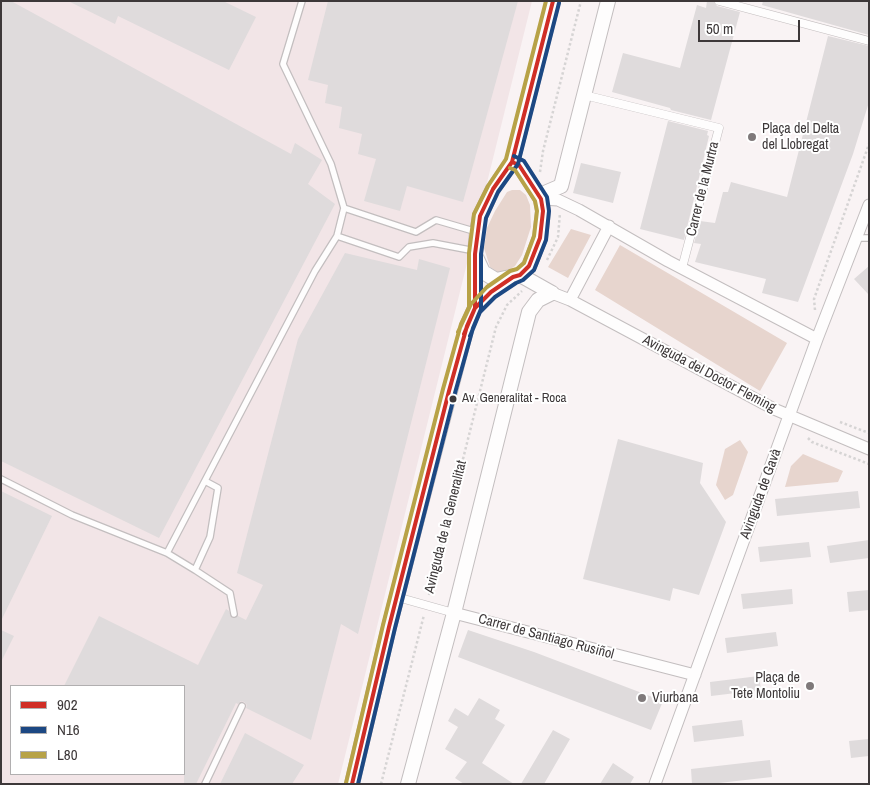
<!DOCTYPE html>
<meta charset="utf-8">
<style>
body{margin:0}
#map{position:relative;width:870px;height:785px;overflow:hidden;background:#f9f3f4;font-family:"Archivo Narrow",sans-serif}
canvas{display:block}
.frame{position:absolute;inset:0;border:2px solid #3d3839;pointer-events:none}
.legend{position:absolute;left:10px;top:685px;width:175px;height:90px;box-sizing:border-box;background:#fff;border:1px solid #b1afb0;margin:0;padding:6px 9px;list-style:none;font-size:15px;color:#3d3839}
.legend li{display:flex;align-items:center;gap:10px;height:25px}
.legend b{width:25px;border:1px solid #b1afb0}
.scale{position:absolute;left:698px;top:20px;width:102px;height:22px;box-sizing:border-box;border:2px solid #3d3839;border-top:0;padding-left:6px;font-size:15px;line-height:18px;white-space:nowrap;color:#3d3839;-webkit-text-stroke:4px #fff;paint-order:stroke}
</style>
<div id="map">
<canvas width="870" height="785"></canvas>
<div class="frame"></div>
<ul class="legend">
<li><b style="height:6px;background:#d02e26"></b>902</li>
<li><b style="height:6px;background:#1c4883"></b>N16</li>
<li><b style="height:6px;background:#b7a247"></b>L80</li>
</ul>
<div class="scale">50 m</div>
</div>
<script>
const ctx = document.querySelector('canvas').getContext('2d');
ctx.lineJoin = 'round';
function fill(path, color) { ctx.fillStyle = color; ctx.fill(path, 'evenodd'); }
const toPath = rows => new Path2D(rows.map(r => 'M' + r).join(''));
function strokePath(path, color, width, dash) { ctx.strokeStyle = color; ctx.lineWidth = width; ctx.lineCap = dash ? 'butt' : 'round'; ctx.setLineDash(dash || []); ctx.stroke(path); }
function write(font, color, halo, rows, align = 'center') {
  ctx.font = font + ' "Archivo Narrow",sans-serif'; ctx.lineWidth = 4; ctx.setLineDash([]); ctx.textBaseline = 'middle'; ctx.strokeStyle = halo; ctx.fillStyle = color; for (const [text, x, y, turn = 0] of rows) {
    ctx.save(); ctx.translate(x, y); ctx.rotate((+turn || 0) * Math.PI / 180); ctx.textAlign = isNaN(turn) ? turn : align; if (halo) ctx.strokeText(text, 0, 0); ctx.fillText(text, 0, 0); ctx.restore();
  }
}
fill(toPath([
 [1,1,532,1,338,784,1,784],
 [11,686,184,686,184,774,11,774]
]), '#f2e5e7');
fill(toPath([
 [512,190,520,190,526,195,530,205,531,227,522,255,515,266,506,272,499,273,490,267,484,248,487,228,495,211,507,192],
 [571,229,591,235,568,278,548,267],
 [620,245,787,343,760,391,595,290],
 [740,440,748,452,733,495,725,500,716,485,725,449],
 [803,454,843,471,838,482,785,487,791,466]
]), '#e7d5ce');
fill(toPath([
 [1,1,11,1,291,154,295,143,322,160,308,184,335,204,159,538,1,461],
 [68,1,223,1,256,17,229,70,118,16,115,24],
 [328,1,518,1,463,202,407,186,400,211,364,201,376,159,358,154,362,134,339,128,342,107,325,103,328,85,308,80],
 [707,1,714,1,717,6,740,12,711,120,671,110,670,108,612,92,623,53,680,68,697,5,706,8],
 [763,1,869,1,869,35,762,5],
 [828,36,869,46,869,102,853,154,798,302,762,293,766,279,695,262,701,244,694,243,700,221,715,223,723,192,728,192,731,182,787,197],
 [668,121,708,131,707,135,709,136,684,240,640,229],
 [581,163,621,172,613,203,573,193],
 [345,253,417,270,419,259,450,268,358,634,341,624,311,740,246,708,247,705,244,702,241,701,238,704,236,703,196,784,184,784,184,686,64,686,99,616,198,665,226,609,229,611,232,618,235,618,238,616,246,620,263,585,237,573,298,339],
 [869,266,869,295,854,279],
 [618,439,703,463,700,483,726,522,699,595,673,588,670,601,583,579],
 [1,491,52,516,1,621],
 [858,491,860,508,777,516,775,499],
 [869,540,869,558,830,563,827,546],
 [809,542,811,557,760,562,758,547],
 [792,589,793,604,743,609,741,594],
 [869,590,869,610,849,612,847,592],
 [1,630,14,636,1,662],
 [468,630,534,652,663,701,651,730,458,657],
 [776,632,778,646,727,653,725,638],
 [759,676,761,690,711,696,710,682],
 [479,698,500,710,495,719,505,725,482,763,514,784,464,784,455,778,467,762,445,749,458,727,448,721,455,708,468,716],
 [742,720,744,736,694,742,692,726],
 [553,730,570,739,544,784,521,784],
 [245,733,304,765,292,784,220,784],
 [869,739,869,756,851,758,849,741],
 [770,760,772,777,710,784,692,784,691,769],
 [613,763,634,777,630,784,600,784]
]), '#dfdbdc');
const service = toPath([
 [344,208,416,232,436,220,477,232],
 [337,236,399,257,409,247,433,243,475,251],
 [856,238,869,238],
 [1,479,72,515,167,553,195,570,230,593,234,614],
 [167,553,315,271,337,236,344,208,331,164,283,64,302,1],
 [195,570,210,537,218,488,205,481],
 [205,784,242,706]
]);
const pedestrian = toPath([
 [719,1,869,41],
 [584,95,719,128,682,268],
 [397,597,454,613]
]);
const minor = toPath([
 [541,199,558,200,579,210,668,261,817,339],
 [552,293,570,300,774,409,869,449],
 [570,300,609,226],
 [454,613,695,675],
 [655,784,817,339,869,205]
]);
const tertiary = toPath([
 [540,195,561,186,608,1],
 [476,257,483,272,496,280,520,275,529,266,540,238,543,211,541,199,519,165,512,162],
 [520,275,552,293],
 [475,308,475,254,477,232,480,216,493,189,512,162,553,1],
 [352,784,389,627,467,326,475,308,491,292,513,277],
 [408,784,454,613,529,312,538,300,552,293]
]);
strokePath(service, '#c3bebf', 8);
strokePath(pedestrian, '#c3bebf', 9);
strokePath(minor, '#c3bebf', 13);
strokePath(tertiary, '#c3bebf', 16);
strokePath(toPath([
 [540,172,543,151,581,1],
 [547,260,558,237,560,213],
 [815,310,814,299,869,144],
 [840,422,869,433],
 [808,438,812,442,869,464],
 [429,595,496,327,507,305,522,291],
 [381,784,424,615]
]), '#d6d4d4', 2.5, [2.5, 2.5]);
strokePath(service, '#fefdfd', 5.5);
strokePath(pedestrian, '#fefdfd', 8);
strokePath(minor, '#fefdfd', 11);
strokePath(tertiary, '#fefdfd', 14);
strokePath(toPath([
 [464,334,475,308,491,292,513,277,520,275,529,266,540,238,543,211,541,199,519,165,512,162],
 [352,784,389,627,449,391,467,326,475,308,475,254,480,216,493,189,512,162,553,1]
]), '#d02e26', 4);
strokePath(toPath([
 [470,336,480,312,495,297,516,283,523,280,534,270,546,240,549,211,547,197,524,161,514,156],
 [358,784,395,628,455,393,473,328,481,309,481,254,486,218,498,192,518,164,559,3]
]), '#1c4883', 4);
strokePath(toPath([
 [458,332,471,304,487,287,510,271,517,269,524,263,534,236,537,211,535,201,515,170,510,168],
 [346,783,383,625,443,389,461,324,469,307,469,253,474,214,488,186,506,159,546,1]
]), '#b7a247', 4);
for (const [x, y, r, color] of [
 [752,137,5,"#7f797a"],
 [453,399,4.5,"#3d3839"],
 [810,686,5,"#7f797a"],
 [642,698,5,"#7f797a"]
]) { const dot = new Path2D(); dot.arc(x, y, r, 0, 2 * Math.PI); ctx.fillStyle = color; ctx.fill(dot); strokePath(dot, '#fff', 2); }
write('13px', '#3d3839', '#fff', [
 ["Av. Generalitat - Roca",462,399]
], 'left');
write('14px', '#3d3839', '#fff', [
 ["Plaça del Delta",762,129],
 ["del Llobregat",762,145],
 ["Plaça de",800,678,"right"],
 ["Tete Montoliu",800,694,"right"],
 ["Viurbana",652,698]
], 'left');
write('14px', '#3d3839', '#fff', [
 ["Carrer de la Murtra",703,189,-76],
 ["Avinguda del Doctor Fleming",709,374,28],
 ["Avinguda de Gavà",761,494,-70],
 ["Avinguda de la Generalitat",446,527,-76],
 ["Carrer de Santiago Rusiñol",546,637,15]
]);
</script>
